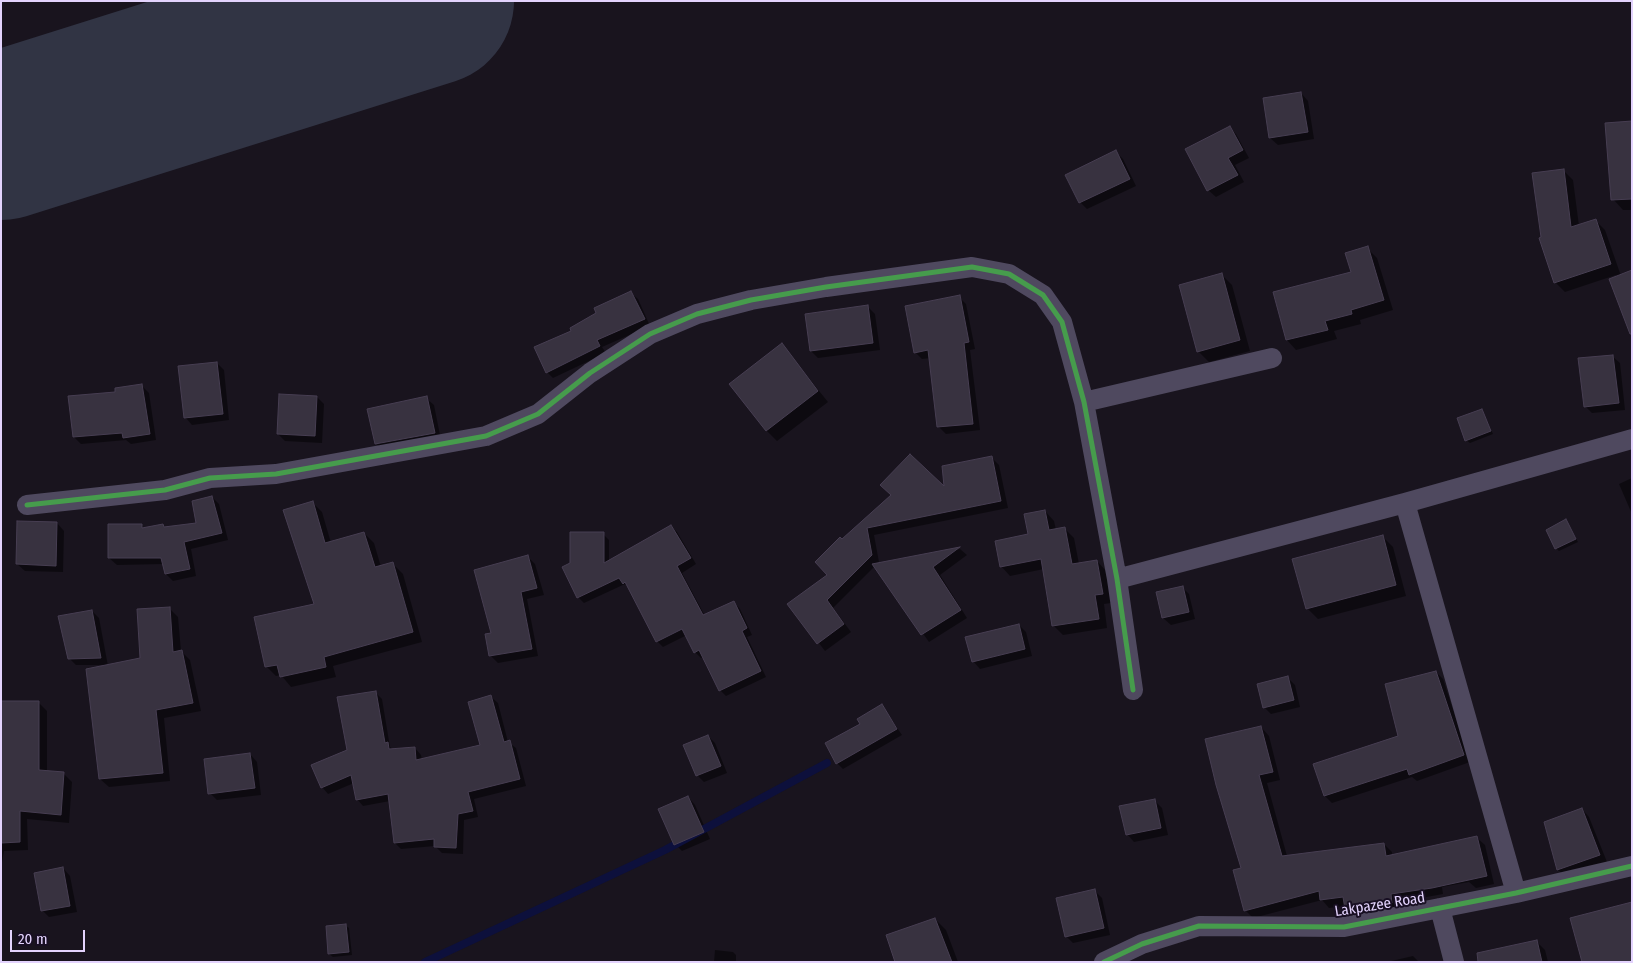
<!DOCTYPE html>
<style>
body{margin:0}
#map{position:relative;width:1633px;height:963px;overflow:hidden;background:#19141e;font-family:"Fira Sans Condensed",sans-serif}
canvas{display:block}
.frame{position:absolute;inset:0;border:2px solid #e3d3fd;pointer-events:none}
.scale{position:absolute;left:10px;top:930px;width:75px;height:22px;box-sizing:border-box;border:2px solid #e3d3fd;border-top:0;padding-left:6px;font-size:15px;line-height:18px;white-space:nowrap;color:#e3d3fd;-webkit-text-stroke:4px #180f23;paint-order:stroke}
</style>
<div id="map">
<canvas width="1633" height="963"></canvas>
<div class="frame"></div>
<div class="scale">20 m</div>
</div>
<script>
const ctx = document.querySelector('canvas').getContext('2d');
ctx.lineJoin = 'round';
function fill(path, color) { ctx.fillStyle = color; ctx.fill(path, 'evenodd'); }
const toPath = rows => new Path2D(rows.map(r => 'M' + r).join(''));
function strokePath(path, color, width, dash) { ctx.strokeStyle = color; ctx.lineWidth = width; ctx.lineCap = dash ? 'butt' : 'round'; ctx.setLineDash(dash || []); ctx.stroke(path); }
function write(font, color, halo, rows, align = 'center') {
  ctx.font = font + ' "Fira Sans Condensed",sans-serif'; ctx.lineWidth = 4; ctx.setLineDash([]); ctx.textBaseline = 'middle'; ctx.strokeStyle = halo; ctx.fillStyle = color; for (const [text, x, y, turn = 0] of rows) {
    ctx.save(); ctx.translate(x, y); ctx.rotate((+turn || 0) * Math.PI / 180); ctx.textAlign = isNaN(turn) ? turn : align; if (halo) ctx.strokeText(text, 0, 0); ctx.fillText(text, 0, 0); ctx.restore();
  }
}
fill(toPath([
 [1301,93,1308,101,1314,139,1278,145,1270,138],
 [1632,123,1632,210,1623,210,1613,199],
 [1229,127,1236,134,1249,158,1235,165,1244,182,1216,197,1208,190],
 [1116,152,1123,159,1136,186,1087,209,1080,202],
 [1563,170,1573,180,1579,226,1595,220,1605,230,1621,276,1617,277,1616,275,1565,292,1555,282],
 [1367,248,1377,258,1393,310,1360,320,1361,324,1334,331,1337,339,1296,350,1287,340,1353,273],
 [1221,274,1232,285,1250,351,1209,362,1198,351],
 [631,293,638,299,650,326,602,347,606,353,553,378,547,372,573,331],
 [959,297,966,304,975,349,970,350,980,430,946,434,939,427,931,358,922,359,915,352],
 [868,307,875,314,880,350,818,358,811,351],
 [782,345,828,402,777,441,766,430],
 [1612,356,1620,363,1625,410,1592,413,1585,406],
 [217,363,224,370,229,420,192,425,185,417],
 [142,386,149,393,156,440,131,444,126,440,81,444,74,437,117,393],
 [317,397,324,404,322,443,285,441,278,434],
 [426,398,434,405,441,440,383,451,376,443],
 [1482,410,1493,434,1470,443,1466,440],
 [991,457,999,465,1008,508,874,535,879,562,876,565,960,549,967,555,940,575,967,618,929,642,875,566,833,608,851,632,825,651,789,604,829,575,842,541,893,495,946,489],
 [1632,478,1632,514,1619,484],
 [212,497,219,504,228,540,191,549,196,576,173,581,166,574,164,564,117,565,109,558,142,525,145,529,163,525,166,528,197,524],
 [312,502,322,512,331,543,364,533,374,543,381,567,393,564,403,574,422,642,333,666,336,677,291,687,281,675,276,676,266,666,316,605],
 [1045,511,1054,521,1056,530,1064,528,1074,538,1079,564,1097,561,1106,571,1111,603,1104,604,1107,628,1063,635,1054,626,1044,569,1010,576,1001,566,1030,535],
 [1566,521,1578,542,1559,551,1556,548],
 [57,523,64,531,63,572,25,571,17,564],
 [671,526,677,532,696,564,682,573,705,616,734,602,740,609,752,635,747,637,766,677,726,696,720,690,704,657,701,658,695,652,687,635,663,647,657,641,630,589,625,584,584,603,578,597,571,564,603,534,609,540,609,561],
 [1382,536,1393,547,1406,596,1318,619,1307,608],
 [528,557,535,564,544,595,527,599,538,656,498,663,491,656,493,634],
 [1182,587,1189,594,1195,619,1171,625,1163,618],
 [170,609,178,617,181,651,190,660,201,711,164,718,170,781,109,787,100,779,87,670,105,665,76,665,69,658,92,611,99,618,108,666,142,659],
 [1019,625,1026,632,1032,656,980,669,973,661],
 [1436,672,1443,679,1470,762,1417,781,1412,777,1332,803,1325,796,1400,736],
 [1287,677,1295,685,1300,707,1271,714,1264,707],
 [375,692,382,699,390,747,394,750,415,748,421,755,422,760,481,746,491,697,498,703,508,742,516,748,526,786,474,799,478,817,464,820,463,854,442,853,435,846,401,849,395,843,390,801,363,806,357,799,354,783,328,794,322,787,348,751],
 [1,702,38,702,47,711,47,772,64,774,72,782,69,823,27,819,28,850,4,851,1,868],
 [882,706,902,735,843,769,837,763,862,725],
 [1261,727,1269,736,1280,780,1267,783,1287,856,1384,844,1392,852,1392,856,1476,837,1485,845,1494,884,1476,888,1469,882,1442,887,1443,894,1399,902,1400,911,1354,917,1345,906,1329,908,1322,900,1253,918,1245,910,1242,869],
 [708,736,715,743,727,773,704,782,697,775],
 [250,754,257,762,261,795,217,800,210,793],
 [688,797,695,805,710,839,682,851,675,844],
 [1155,801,1162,808,1168,835,1134,842,1127,834],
 [1582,809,1589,817,1607,862,1566,877,1558,870,1546,823],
 [63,868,70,876,77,912,49,917,42,910],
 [1095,891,1102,898,1110,935,1073,943,1066,936],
 [935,919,946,930,958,962,897,962],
 [345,925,349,928,352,955,333,957,329,954],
 [1537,942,1545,950,1548,962,1486,962],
 [715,950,733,952,736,955,736,962,714,962],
 [1413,956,1419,962,1387,962]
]), '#0007');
strokePath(toPath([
 [425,962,665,850,827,763]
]), '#0d103c', 8);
strokePath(toPath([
 [1,136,430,1]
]), '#313444', 168);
const building = toPath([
 [1301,92,1308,132,1269,138,1263,98,1301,92],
 [1632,121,1632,199,1611,200,1605,123,1632,121],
 [1230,126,1243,150,1228,158,1238,175,1207,191,1185,149,1230,126],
 [1116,150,1130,179,1079,203,1065,175,1116,150],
 [1564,169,1571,227,1596,219,1611,264,1554,283,1539,238,1541,237,1532,173,1564,169],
 [1368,246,1384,300,1351,310,1352,314,1325,321,1328,330,1286,340,1273,292,1351,272,1345,253,1368,246],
 [1632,270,1632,334,1630,334,1609,279,1632,270],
 [1222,273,1240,340,1197,352,1179,285,1222,273],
 [631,291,645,319,597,340,600,346,546,373,534,347,571,331,570,328,596,313,594,308,631,291],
 [960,295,969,342,964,343,973,424,937,427,928,350,914,353,905,306,960,295],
 [868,305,873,343,810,351,805,314,868,305],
 [782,343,818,391,766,431,729,384,782,343],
 [1613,355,1619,403,1584,407,1578,358,1613,355],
 [217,362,223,414,184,418,178,366,217,362],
 [142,384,150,434,123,438,122,433,73,437,68,396,115,392,115,388,142,384],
 [279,394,317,396,315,436,277,434,279,394],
 [427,396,435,433,375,444,367,409,427,396],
 [1482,409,1491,431,1465,441,1457,418,1482,409],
 [910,454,944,486,942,466,992,456,1001,501,867,528,872,555,827,600,844,624,817,644,787,604,827,575,815,562,840,537,842,539,891,495,880,485,910,454],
 [212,496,222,533,184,542,190,569,165,574,161,558,108,558,108,524,142,524,142,528,163,524,164,527,196,523,192,501,212,496],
 [313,501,325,543,364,532,375,567,393,562,413,632,324,657,326,667,280,677,277,665,265,667,254,617,314,604,283,510,313,501],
 [1045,510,1049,530,1065,527,1072,564,1097,560,1103,594,1095,595,1099,619,1052,626,1041,559,1000,567,995,541,1028,534,1024,514,1045,510],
 [1566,519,1576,539,1555,549,1546,530,1566,519],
 [17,521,57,522,56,566,16,564,17,521],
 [671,525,691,558,677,566,703,615,734,601,747,628,742,631,761,671,719,691,699,650,694,653,682,629,656,642,625,582,623,584,619,578,577,598,562,567,570,563,570,532,604,532,604,563,671,525],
 [1383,535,1396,585,1306,609,1292,559,1383,535],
 [960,547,933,567,961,610,921,635,872,564,960,547],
 [528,555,537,588,521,592,532,649,489,656,485,634,491,633,474,570,528,555],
 [1183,586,1189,612,1162,618,1156,592,1183,586],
 [170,607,173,652,182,650,193,703,156,710,163,773,99,779,86,669,140,658,137,609,170,607],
 [92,610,101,658,68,659,58,616,92,610],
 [1019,624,1025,649,972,662,965,637,1019,624],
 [1436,671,1464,755,1409,775,1407,769,1324,796,1313,764,1398,736,1385,684,1436,671],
 [1288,676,1294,700,1263,708,1257,684,1288,676],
 [376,691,385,743,388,742,389,749,415,747,416,760,480,745,468,702,491,695,504,742,510,740,520,779,468,792,473,811,458,814,456,848,434,847,434,839,394,843,388,794,356,800,351,775,321,788,311,765,347,750,337,697,376,691],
 [1,701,39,701,39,770,64,772,61,815,20,811,20,842,1,843,1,701],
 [882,704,897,729,836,764,825,743,860,724,857,719,882,704],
 [1261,726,1273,772,1259,775,1282,856,1384,843,1386,856,1477,836,1487,876,1432,888,1391,894,1392,903,1345,909,1343,897,1320,900,1319,891,1244,911,1233,870,1241,868,1216,785,1205,739,1261,726],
 [708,735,721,766,696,776,683,745,708,735],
 [250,753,255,788,208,794,204,759,250,753],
 [688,796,704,832,674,845,658,809,688,796],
 [1155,799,1161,828,1126,835,1119,806,1155,799],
 [1582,808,1600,855,1557,870,1544,822,1582,808],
 [63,867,70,906,41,911,34,873,63,867],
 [1095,889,1104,928,1065,937,1056,898,1095,889],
 [1632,902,1632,962,1582,962,1570,918,1632,902],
 [935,918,952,962,895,962,886,935,935,918],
 [346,924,349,952,328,954,326,926,346,924],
 [1537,940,1542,962,1478,962,1477,953,1537,940]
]);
fill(building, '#383240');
strokePath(building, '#473e52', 1);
strokePath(toPath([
 [1084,402,1272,358],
 [1405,503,1516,893],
 [27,505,165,490,210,478,276,474,486,436,538,414,590,373,650,334,697,314,751,300,826,287,972,267,1009,274,1043,295,1062,322,1084,402,1117,579,1133,690],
 [1117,579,1405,503,1632,439],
 [1440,908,1454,962],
 [1104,962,1142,944,1199,926,1344,927,1516,893,1632,866]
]), '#4f495f', 20);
strokePath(toPath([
 [27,505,165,490,210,478,276,474,486,436,538,414,590,373,650,334,697,314,751,300,826,287,972,267,1009,274,1043,295,1062,322,1084,402,1117,579,1133,690],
 [1104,962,1142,944,1199,926,1344,927,1516,893,1632,866]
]), '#469c4c', 5);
write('15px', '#e3d3fd', '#180f23', [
 ["Lakpazee Road",1380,905,-9]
]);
</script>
